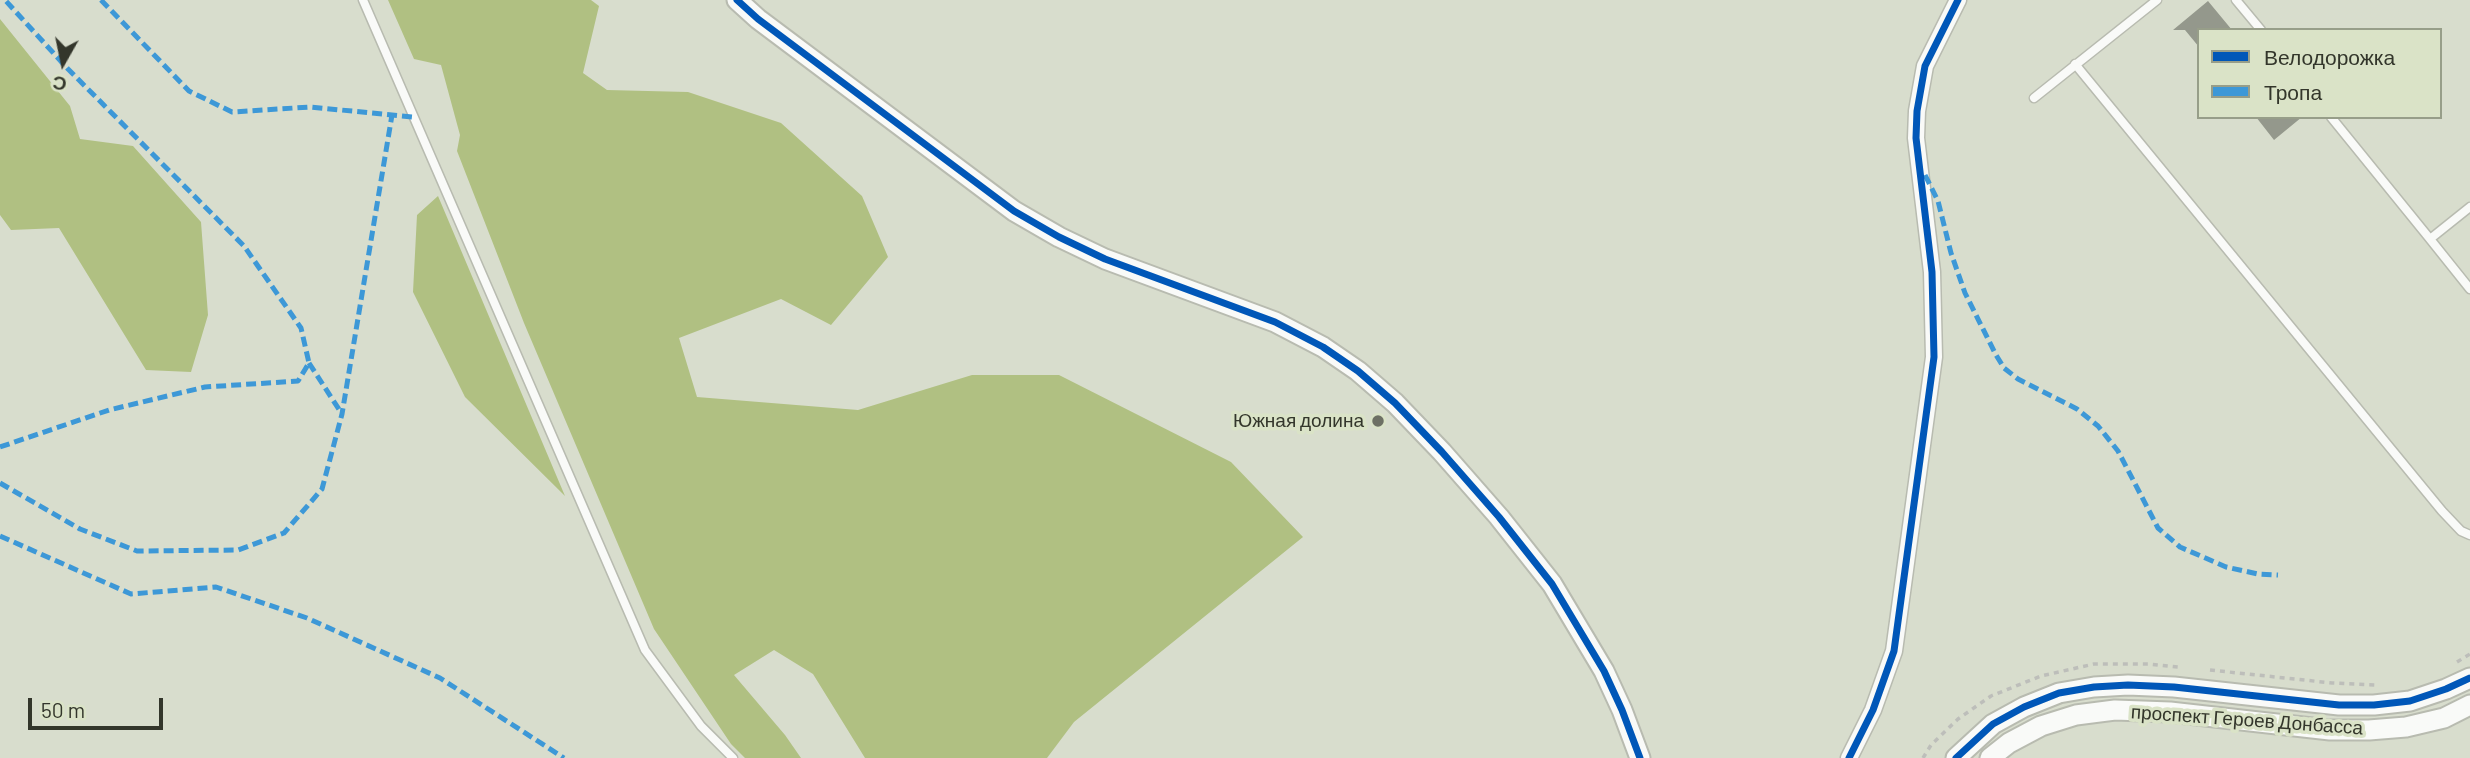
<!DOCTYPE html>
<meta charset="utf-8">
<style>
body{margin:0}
#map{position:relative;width:2470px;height:758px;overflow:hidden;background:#d8ddcd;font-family:Barlow,sans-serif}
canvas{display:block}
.legend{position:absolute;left:2197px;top:28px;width:245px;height:91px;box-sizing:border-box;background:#dae3c7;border:2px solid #979e89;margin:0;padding:9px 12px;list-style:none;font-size:21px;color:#33362b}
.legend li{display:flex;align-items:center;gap:14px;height:35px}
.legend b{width:35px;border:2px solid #979e89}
.north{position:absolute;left:28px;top:28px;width:70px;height:70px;-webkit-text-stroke:5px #dae3c7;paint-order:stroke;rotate:189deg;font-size:19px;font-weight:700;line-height:28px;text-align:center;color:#33362b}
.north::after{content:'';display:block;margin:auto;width:24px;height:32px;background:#33362b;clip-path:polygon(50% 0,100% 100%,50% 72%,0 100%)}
.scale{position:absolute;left:28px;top:698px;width:135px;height:32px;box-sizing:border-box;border:4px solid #33362b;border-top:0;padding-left:9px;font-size:21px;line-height:24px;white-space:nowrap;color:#33362b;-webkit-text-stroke:5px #dae3c7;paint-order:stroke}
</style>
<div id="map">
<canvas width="2470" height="758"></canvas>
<ul class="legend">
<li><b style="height:9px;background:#0057b8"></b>Велодорожка</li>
<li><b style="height:9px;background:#3d98d7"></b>Тропа</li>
</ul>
<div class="north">С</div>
<div class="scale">50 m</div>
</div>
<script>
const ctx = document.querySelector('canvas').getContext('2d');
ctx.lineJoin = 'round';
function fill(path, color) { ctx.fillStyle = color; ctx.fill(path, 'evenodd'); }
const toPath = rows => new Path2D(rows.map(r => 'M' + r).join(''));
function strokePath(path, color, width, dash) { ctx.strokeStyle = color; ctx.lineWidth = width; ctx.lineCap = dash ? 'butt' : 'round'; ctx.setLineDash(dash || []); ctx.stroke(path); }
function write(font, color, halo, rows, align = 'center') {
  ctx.font = font + ' Barlow,sans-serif'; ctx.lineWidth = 7; ctx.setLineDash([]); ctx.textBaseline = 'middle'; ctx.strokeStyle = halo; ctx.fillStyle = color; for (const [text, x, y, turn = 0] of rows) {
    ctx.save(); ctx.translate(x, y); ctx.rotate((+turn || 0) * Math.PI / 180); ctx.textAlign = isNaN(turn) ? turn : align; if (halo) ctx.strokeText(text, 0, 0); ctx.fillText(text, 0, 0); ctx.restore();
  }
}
fill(toPath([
 [388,0,591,0,599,6,583,73,607,90,688,92,781,123,862,196,888,257,831,325,781,299,679,338,697,397,858,410,972,375,1059,375,1231,462,1303,537,1074,722,1047,758,865,758,813,674,774,650,734,675,785,735,801,758,745,758,731,744,654,629,524,323,457,151,460,135,441,65,414,59],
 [0,19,70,106,80,139,133,146,201,222,208,315,191,372,146,370,59,228,11,230,0,215],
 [438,196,565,496,465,397,413,292,417,215]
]), '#b0c082');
fill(toPath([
 [2208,1,2232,30,2199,30,2199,47,2185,30,2173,30],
 [2256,117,2302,117,2274,140]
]), '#94988c');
const service = toPath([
 [363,0,645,650,701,726,733,758],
 [2236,0,2261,30],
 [2075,64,2442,511,2461,531,2470,535],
 [2034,98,2157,0],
 [2331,117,2430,239,2470,207],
 [2430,239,2470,289]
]);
const minor = toPath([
 [1849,758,1873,710,1894,651,1934,357,1932,272,1916,138,1917,111,1925,66,1958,0]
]);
const tertiary = toPath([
 [737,0,758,19,1014,211,1059,237,1105,259,1275,322,1323,347,1358,371,1395,403,1442,452,1499,517,1552,584,1604,671,1622,710,1640,758],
 [1956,758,1993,724,2024,707,2059,693,2094,687,2128,685,2174,687,2339,705,2374,705,2410,701,2446,689,2470,678],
 [1990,758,2009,743,2041,726,2076,715,2115,710,2170,712,2330,730,2369,730,2406,727,2444,718,2470,705]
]);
strokePath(service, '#b8bbb0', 11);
strokePath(minor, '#b8bbb0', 19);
strokePath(tertiary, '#b8bbb0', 23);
strokePath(toPath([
 [2457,662,2470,654],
 [2210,670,2332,683,2376,685],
 [1923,758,1931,745,1958,719,1991,696,2041,676,2094,664,2149,664,2178,667]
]), '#bdbeba', 3.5, [5, 5]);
strokePath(service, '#f9faf8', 8);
strokePath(minor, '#f9faf8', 16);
strokePath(tertiary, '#f9faf8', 19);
strokePath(toPath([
 [101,0,189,91,232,112,310,107,413,117],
 [1925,175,1938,201,1951,253,1965,293,1996,355,2004,368,2018,379,2077,409,2098,426,2118,451,2158,528,2180,547,2226,567,2258,574,2278,575],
 [309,363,342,414],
 [0,447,109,410,205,387,298,381,309,363,301,328,244,246,68,69,5,0],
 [0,483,80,529,137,551,238,550,284,533,322,489,342,414,392,115],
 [0,536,131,594,216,587,307,618,440,678,564,758]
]), '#3d98d7', 5, [10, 5]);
strokePath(toPath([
 [737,0,758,19,1014,211,1059,237,1105,259,1275,322,1323,347,1358,371,1395,403,1442,452,1499,517,1552,584,1604,671,1622,710,1640,758],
 [1849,758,1873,710,1894,651,1934,357,1932,272,1916,138,1917,111,1925,66,1958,0],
 [1956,758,1993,724,2024,707,2059,693,2094,687,2128,685,2174,687,2339,705,2374,705,2410,701,2446,689,2470,678]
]), '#0057b8', 7);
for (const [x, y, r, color] of [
 [1378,421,7,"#6d7064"]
]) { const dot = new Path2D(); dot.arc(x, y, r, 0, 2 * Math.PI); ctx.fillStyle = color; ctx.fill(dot); strokePath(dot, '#dae3c7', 2.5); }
write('19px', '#33362b', '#dae3c7', [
 ["Южная долина",1364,421]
], 'right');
write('19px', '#33362b', '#dae3c7', [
 ["проспект Героев Донбасса",2247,720,4]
]);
</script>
